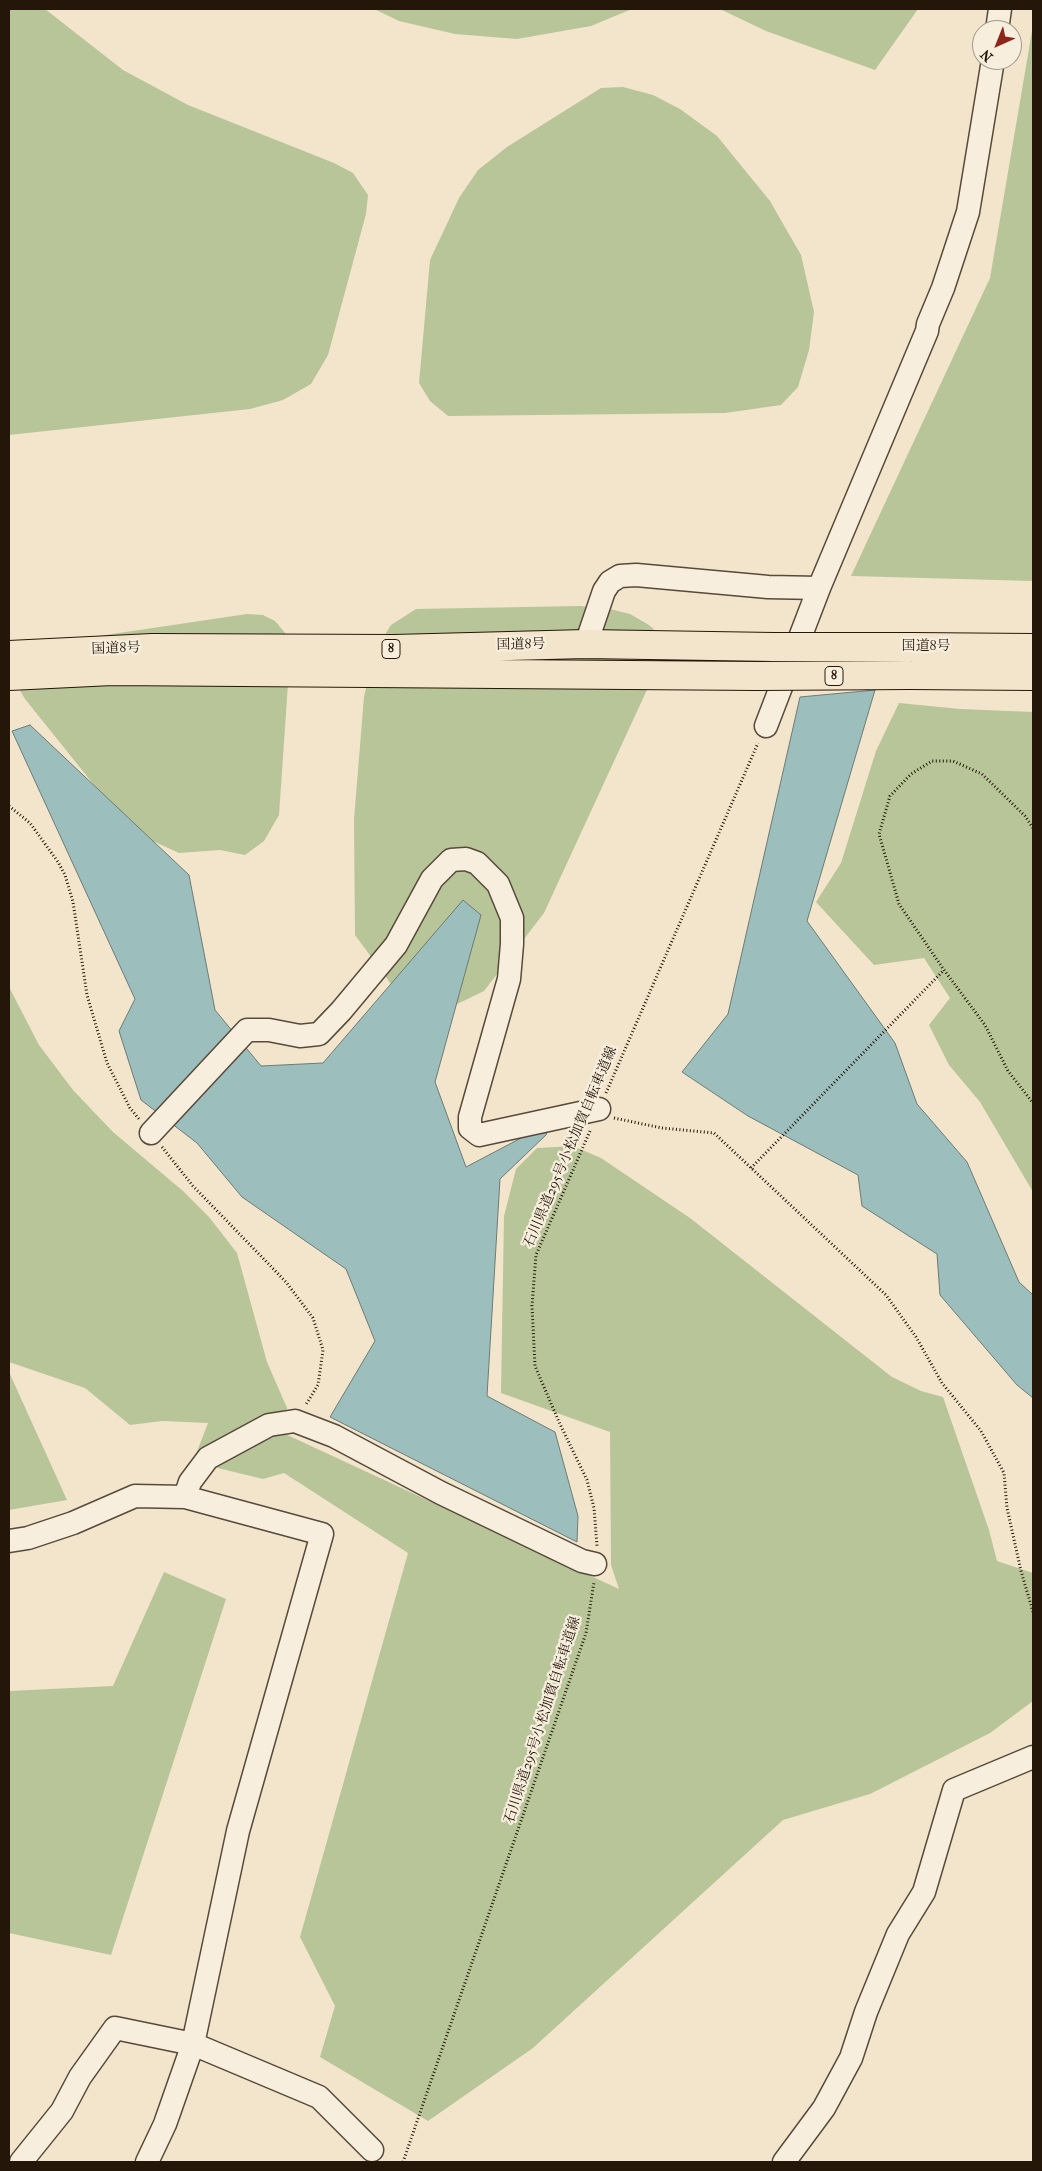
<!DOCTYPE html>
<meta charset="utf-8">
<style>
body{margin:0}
#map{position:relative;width:1042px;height:2171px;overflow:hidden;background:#f2e5cb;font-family:"IM FELL French Canon",serif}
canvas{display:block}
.frame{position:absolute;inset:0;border:10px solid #25160a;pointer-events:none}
.north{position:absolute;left:972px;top:20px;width:50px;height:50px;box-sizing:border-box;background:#f7eedd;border:1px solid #a39889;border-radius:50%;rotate:224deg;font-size:14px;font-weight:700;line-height:20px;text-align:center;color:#25160a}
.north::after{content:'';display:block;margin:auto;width:18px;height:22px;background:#8f2418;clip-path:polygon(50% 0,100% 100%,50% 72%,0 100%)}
</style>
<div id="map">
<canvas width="1042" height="2171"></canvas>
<div class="frame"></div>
<div class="north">N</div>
</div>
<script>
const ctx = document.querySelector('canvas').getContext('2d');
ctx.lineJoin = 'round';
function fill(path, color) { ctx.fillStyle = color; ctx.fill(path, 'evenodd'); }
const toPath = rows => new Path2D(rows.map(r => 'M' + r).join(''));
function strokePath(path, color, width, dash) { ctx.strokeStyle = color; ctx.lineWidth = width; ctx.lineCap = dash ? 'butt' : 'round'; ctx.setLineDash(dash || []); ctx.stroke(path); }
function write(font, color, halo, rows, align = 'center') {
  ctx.font = font + ' "IM FELL French Canon","Noto Serif JP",serif'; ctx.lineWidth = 4.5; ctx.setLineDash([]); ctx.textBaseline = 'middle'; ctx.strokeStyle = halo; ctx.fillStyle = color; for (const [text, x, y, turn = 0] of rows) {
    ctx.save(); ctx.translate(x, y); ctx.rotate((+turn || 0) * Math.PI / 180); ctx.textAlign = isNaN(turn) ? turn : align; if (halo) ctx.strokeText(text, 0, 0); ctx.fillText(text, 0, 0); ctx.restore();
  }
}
fill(toPath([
 [9,9,45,9,123,70,188,105,334,163,353,173,368,195,366,214,328,355,311,384,283,400,250,409,9,435],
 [374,9,632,9,591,26,517,39,455,34,399,21],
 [720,9,918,9,875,70,766,31],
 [1033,25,1033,581,851,576,990,278],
 [623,87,653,95,680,109,717,136,770,201,801,255,814,312,809,350,798,387,781,405,725,413,448,416,430,401,419,383,430,260,459,198,478,170,507,147,601,88],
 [580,606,610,609,630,614,649,625,663,638,664,653,544,913,484,991,451,1007,402,999,355,935,354,819,364,697,374,652,391,625,416,609],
 [247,614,263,615,275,621,291,640,279,815,264,841,245,855,220,850,179,853,153,841,98,790,25,699,10,673,45,644],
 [899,703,960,709,1033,712,1033,1192,980,1102,949,1065,929,1025,950,998,924,958,874,965,816,902,841,863,876,751],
 [9,987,39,1045,73,1090,113,1132,183,1191,209,1217,237,1253,267,1362,287,1408,283,1433,619,1589,611,1565,610,1432,501,1393,504,1216,516,1169,537,1148,573,1146,601,1158,690,1218,892,1377,921,1391,943,1397,989,1530,997,1561,1033,1573,1033,1701,990,1733,870,1794,783,1820,533,2048,428,2121,320,2057,335,2006,300,1937,408,1553,284,1473,263,1479,193,1462,208,1423,162,1421,130,1425,85,1388,9,1362],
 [9,1372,67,1500,9,1510],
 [164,1572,226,1599,111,1955,9,1933,9,1691,113,1686]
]), '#b8c599');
const water = toPath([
 [875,690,807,921,895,1043,917,1104,967,1162,1019,1282,1033,1295,1033,1398,1017,1385,940,1295,937,1254,862,1206,858,1175,748,1116,682,1072,728,1014,800,697,875,690],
 [30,725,189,875,215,1010,261,1066,323,1063,463,900,481,915,435,1082,466,1167,542,1127,547,1134,500,1179,487,1396,555,1432,578,1516,577,1542,330,1417,375,1341,346,1269,242,1197,197,1143,141,1100,119,1031,135,999,12,731,30,725]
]);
fill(water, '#9cbebd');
strokePath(water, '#6c7b75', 1);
const minor = toPath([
 [997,30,1000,9],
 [586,644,604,591,610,582,620,576,636,575,768,587,819,588],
 [766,726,819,588,927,331,928,324,943,288,968,212,993,60],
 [151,1133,247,1030,269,1030,300,1036,319,1034,341,1011,396,945,432,879,451,860,466,859,477,863,498,884,512,918,512,944,509,979,470,1117,470,1128,479,1135,599,1109],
 [185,1497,190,1482,208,1458,269,1425,295,1421,334,1436,441,1493,582,1561,595,1564],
 [9,1541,28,1538,73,1523,135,1496,185,1497,322,1534,238,1831,193,2044,165,2124,147,2162],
 [21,2162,62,2111,80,2077,115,2028,193,2044,319,2097,372,2150],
 [784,2162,824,2108,851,2058,866,2012,898,1934,924,1892,954,1790,1033,1757]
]);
const highway = toPath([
 [912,647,1033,648],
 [9,655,152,648,394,649,586,644,774,647],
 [910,675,1033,676],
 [9,676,112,671,758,676]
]);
strokePath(minor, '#584a3a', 25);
strokePath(highway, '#25160a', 30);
strokePath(toPath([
 [9,806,30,823,58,862,65,875,73,902,87,995,107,1063,130,1108,139,1119],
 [1033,828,1025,816,982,774,953,761,932,761,911,774,890,796,879,834,899,904,944,970,985,1025,1008,1071,1033,1103],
 [606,1093,758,743],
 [614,1118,662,1128,714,1133,886,1295,916,1337,942,1383,981,1431,1004,1473,1007,1508,1021,1571,1033,1612],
 [590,1131,536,1255,532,1306,535,1366,559,1422,587,1480,594,1508,597,1546],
 [162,1147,193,1186,286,1282,313,1318,323,1350,318,1385,305,1406],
 [751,1168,944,970],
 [403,2162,586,1633,594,1582]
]), '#25160a', 3, [1, 2.5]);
strokePath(minor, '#f7eedd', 22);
strokePath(highway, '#f2e5cb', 28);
const highwayBridge = toPath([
 [774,647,912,647],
 [758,676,910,675]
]);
strokePath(highwayBridge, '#25160a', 30, []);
strokePath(highwayBridge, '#f2e5cb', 28);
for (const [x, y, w] of [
 [391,649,18],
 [834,676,18]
]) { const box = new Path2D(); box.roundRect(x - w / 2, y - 9.5, w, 19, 4); ctx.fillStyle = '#f7eedd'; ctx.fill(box); strokePath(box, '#25160a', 1); }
write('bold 12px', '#25160a', null, [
 ["8",391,649],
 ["8",834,676]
]);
write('14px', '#25160a', '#f7eedd', [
 ["国道8号",521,645,-1],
 ["国道8号",926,647],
 ["国道8号",116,649,-2],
 ["石川県道295号小松加賀自転車道線",571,1147,-67],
 ["石川県道295号小松加賀自転車道線",543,1720,-72]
]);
</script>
